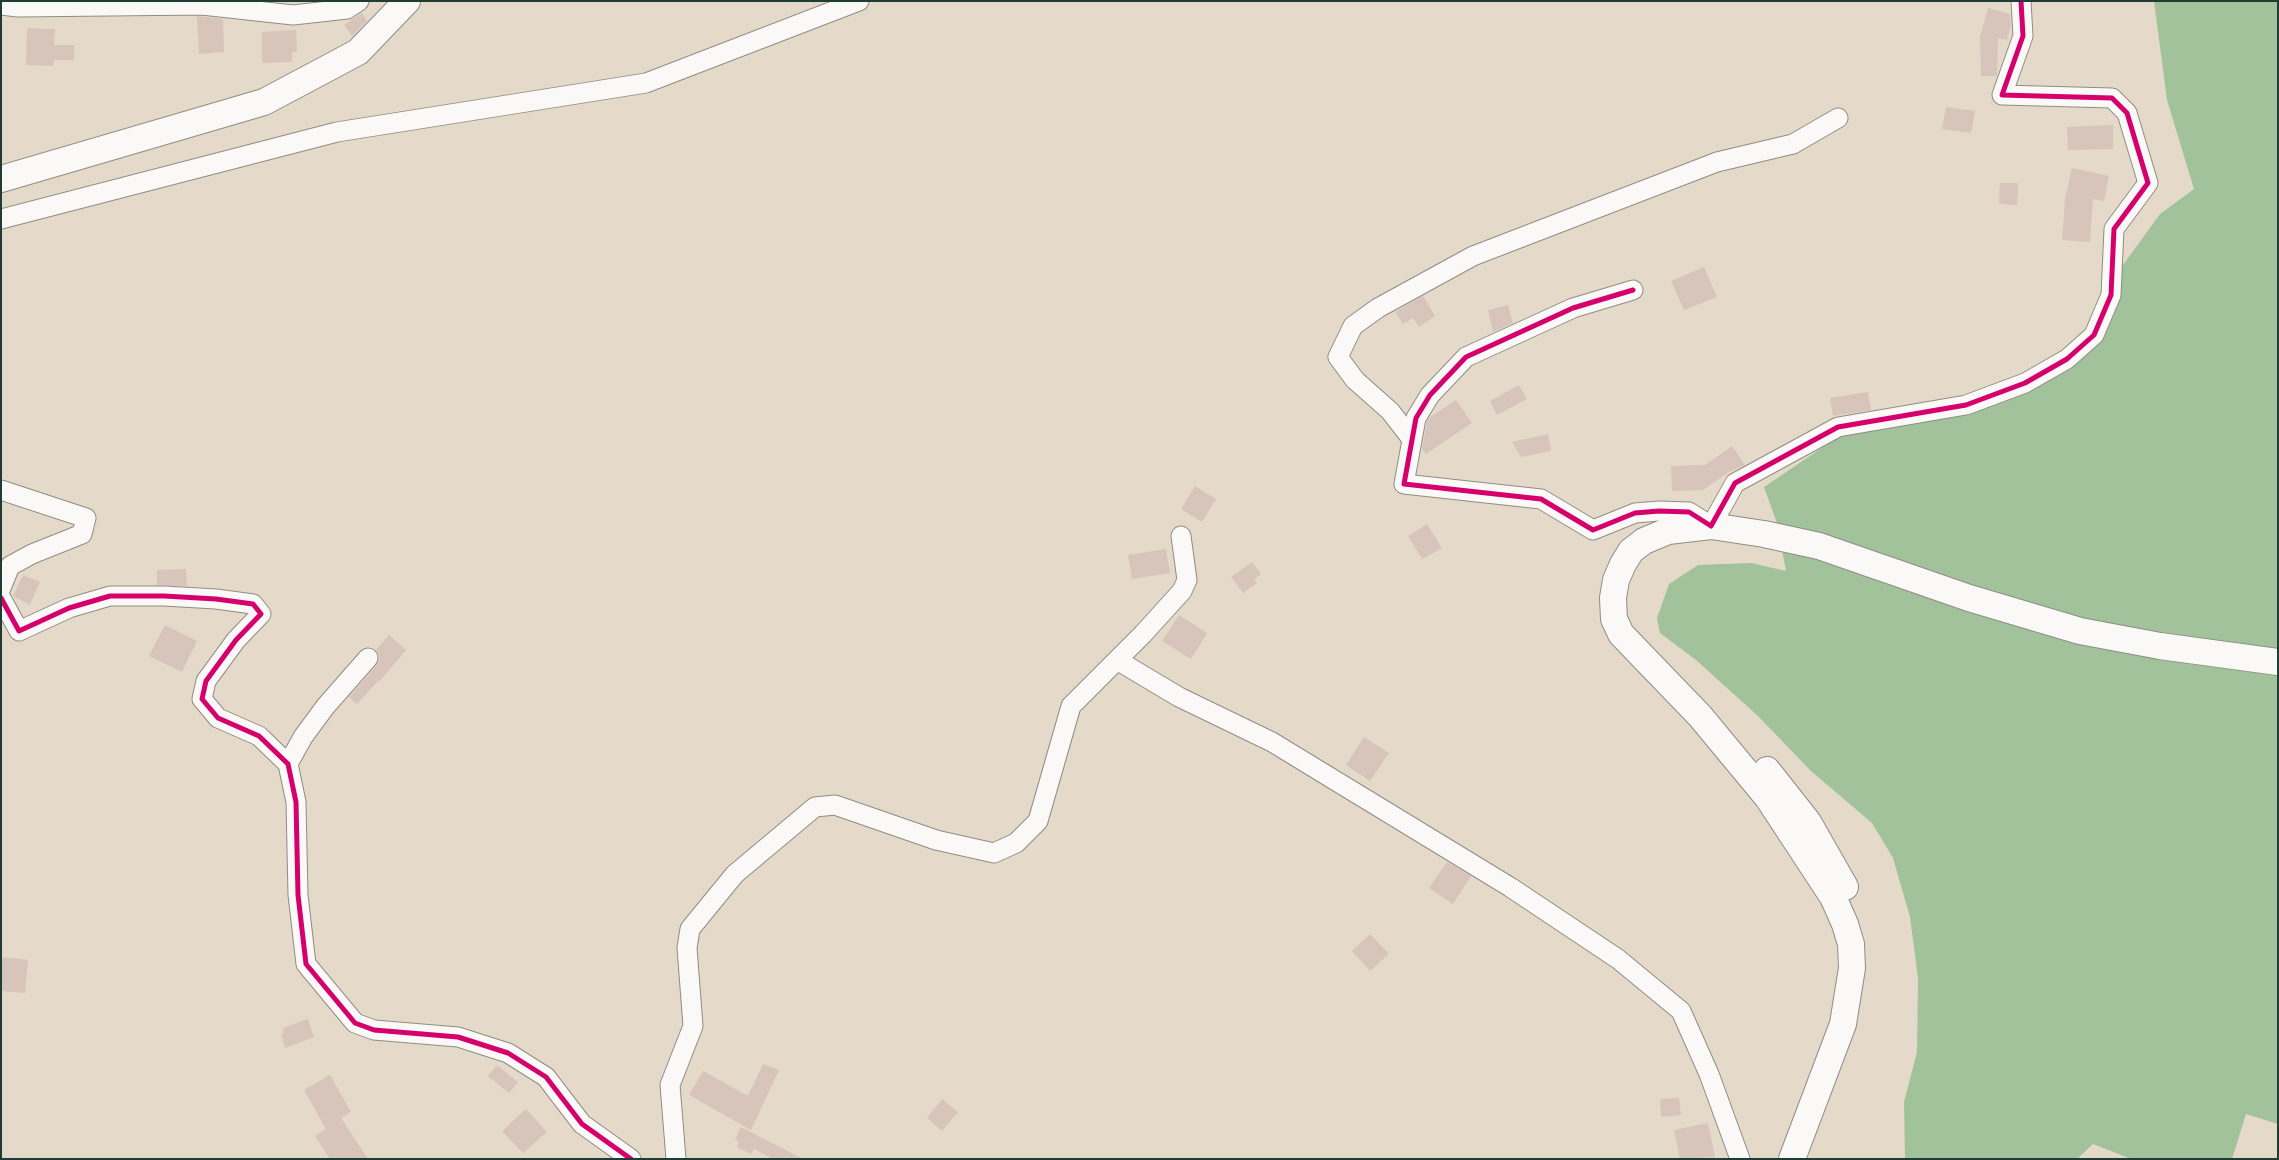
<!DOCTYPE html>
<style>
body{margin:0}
#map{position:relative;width:2279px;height:1160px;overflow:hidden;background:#e5dac9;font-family:"Gochi Hand",sans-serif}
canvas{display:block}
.frame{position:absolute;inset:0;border:2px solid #1f3d34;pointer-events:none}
</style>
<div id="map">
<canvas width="2279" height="1160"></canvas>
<div class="frame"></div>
</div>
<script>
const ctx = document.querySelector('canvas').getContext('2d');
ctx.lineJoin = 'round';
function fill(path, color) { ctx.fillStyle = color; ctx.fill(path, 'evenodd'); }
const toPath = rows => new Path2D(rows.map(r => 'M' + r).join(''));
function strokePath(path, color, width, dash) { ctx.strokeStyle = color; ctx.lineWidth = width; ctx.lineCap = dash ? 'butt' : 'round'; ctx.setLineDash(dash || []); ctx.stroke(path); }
fill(toPath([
 [2154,1,2278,1,2278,1124,2246,1114,2232,1159,2131,1159,2093,1144,2077,1159,1905,1159,1904,1102,1917,1052,1918,978,1910,917,1893,858,1872,823,1811,771,1758,716,1696,660,1660,633,1657,618,1669,584,1698,565,1751,563,1786,571,1777,523,1764,487,1841,435,1981,408,2090,346,2123,265,2160,214,2194,189,2167,100]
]), '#a1c29a');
fill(toPath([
 [1988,8,2010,14,2011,25,2007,40,1998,38,1997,76,1981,76,1980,37],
 [362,13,367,21,352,36,344,25],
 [197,16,223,19,224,52,199,54],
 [27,28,55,29,54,45,74,45,74,60,54,60,53,66,26,65],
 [296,30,297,52,292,52,292,62,262,63,262,32],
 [1946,107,1975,111,1971,133,1942,129],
 [2113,125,2113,149,2068,150,2067,127],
 [2072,168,2109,176,2104,201,2093,199,2090,242,2062,240,2065,199],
 [2000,183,2018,183,2017,205,1999,204],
 [1704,267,1717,297,1684,310,1671,281],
 [1423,296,1435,316,1419,327,1413,318,1403,324,1395,312],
 [1508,305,1513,323,1493,332,1488,310],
 [1519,385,1527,399,1497,415,1490,401],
 [1868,392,1871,410,1833,416,1830,398],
 [1456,400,1472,423,1426,454,1422,449,1427,422,1429,418],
 [1548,434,1551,451,1521,457,1512,442],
 [1732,446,1745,465,1729,472,1703,490,1672,491,1671,466,1705,465],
 [1195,486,1216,499,1202,522,1181,509],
 [1427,524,1442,548,1422,559,1408,536],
 [1166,549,1170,573,1132,579,1128,555],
 [1252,562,1261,574,1254,579,1257,583,1243,593,1231,577],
 [186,569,187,586,157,585,157,570],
 [23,575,40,582,30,605,13,596],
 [1179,615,1207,633,1191,659,1162,641],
 [165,625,197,641,182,672,149,656],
 [389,635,406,650,380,681,379,680,357,704,349,697,377,665,380,658,376,650],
 [1364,737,1389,753,1370,781,1346,765],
 [1447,862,1471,876,1453,904,1429,888],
 [1370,934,1389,954,1370,971,1352,951],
 [1,957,28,960,25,993,1,991],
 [308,1019,314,1037,285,1048,281,1034,284,1033,283,1028],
 [763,1064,779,1070,751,1130,689,1095,703,1071,748,1096],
 [497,1065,518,1082,509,1093,488,1076],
 [330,1075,351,1112,341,1118,368,1159,330,1159,315,1136,326,1129,304,1090],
 [1679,1098,1681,1115,1661,1117,1660,1099],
 [942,1099,958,1112,942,1131,927,1118],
 [526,1109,547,1132,523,1153,502,1131],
 [1708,1123,1715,1157,1680,1159,1674,1130],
 [741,1127,803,1159,773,1159,754,1149,751,1154,737,1147,739,1142,735,1139]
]), '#d7c4ba');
const street = toPath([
 [1,5,18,7,202,5,293,15,347,9,359,1],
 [1,219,337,132,646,83,859,1],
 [1633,290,1573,308,1466,357,1430,395,1416,418,1404,484,1541,499,1593,530,1635,513,1659,511,1689,512,1711,526,1735,483,1838,427,1966,405,2025,383,2067,359,2094,335,2111,295,2114,229,2148,183,2127,113,2112,98,2002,95,2023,36,2021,1],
 [1411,438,1390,411,1355,380,1338,357,1353,326,1378,308,1473,256,1717,162,1793,144,1838,118],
 [1,490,86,518,82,534,32,554,10,566,1,588],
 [1,598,19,631,69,608,110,596,164,596,216,599,253,604,261,614,236,640,206,681,202,699,218,718,259,736,288,764,296,802,298,895,306,964,355,1023,374,1030,458,1037,508,1053,546,1077,582,1124,631,1159],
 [1117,660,1179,697,1272,742,1510,887,1618,959,1681,1011,1709,1074,1740,1159],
 [288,764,303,737,325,707,368,658],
 [676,1159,670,1085,693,1026,687,948,690,929,735,874,815,807,835,805,936,840,994,853,1016,843,1038,821,1071,706,1143,634,1182,591,1187,580,1181,536]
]);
const secondary = toPath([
 [1,179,264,102,358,52,407,1],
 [1767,770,1808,822,1845,887],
 [1792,1159,1843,1024,1852,968,1851,944,1845,924,1833,897,1768,798,1700,716,1621,634,1614,619,1613,598,1616,580,1623,564,1631,551,1644,541,1668,531,1711,526,1764,534,1819,546,1969,598,2080,631,2160,646,2278,662]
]);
strokePath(street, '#8e8d83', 21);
strokePath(secondary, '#8e8d83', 28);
strokePath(street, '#fbf9f7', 19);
strokePath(secondary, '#fbf9f7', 26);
strokePath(toPath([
 [1633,290,1573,308,1466,357,1430,395,1416,418,1404,484,1541,499,1593,530,1635,513,1659,511,1689,512,1711,526,1735,483,1838,427,1966,405,2025,383,2067,359,2094,335,2111,295,2114,229,2148,183,2127,113,2112,98,2002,95,2023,36,2021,1],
 [1,598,19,631,69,608,110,596,164,596,216,599,253,604,261,614,236,640,206,681,202,699,218,718,259,736,288,764,296,802,298,895,306,964,355,1023,374,1030,458,1037,508,1053,546,1077,582,1124,631,1159]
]), '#d6006c', 5);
</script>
